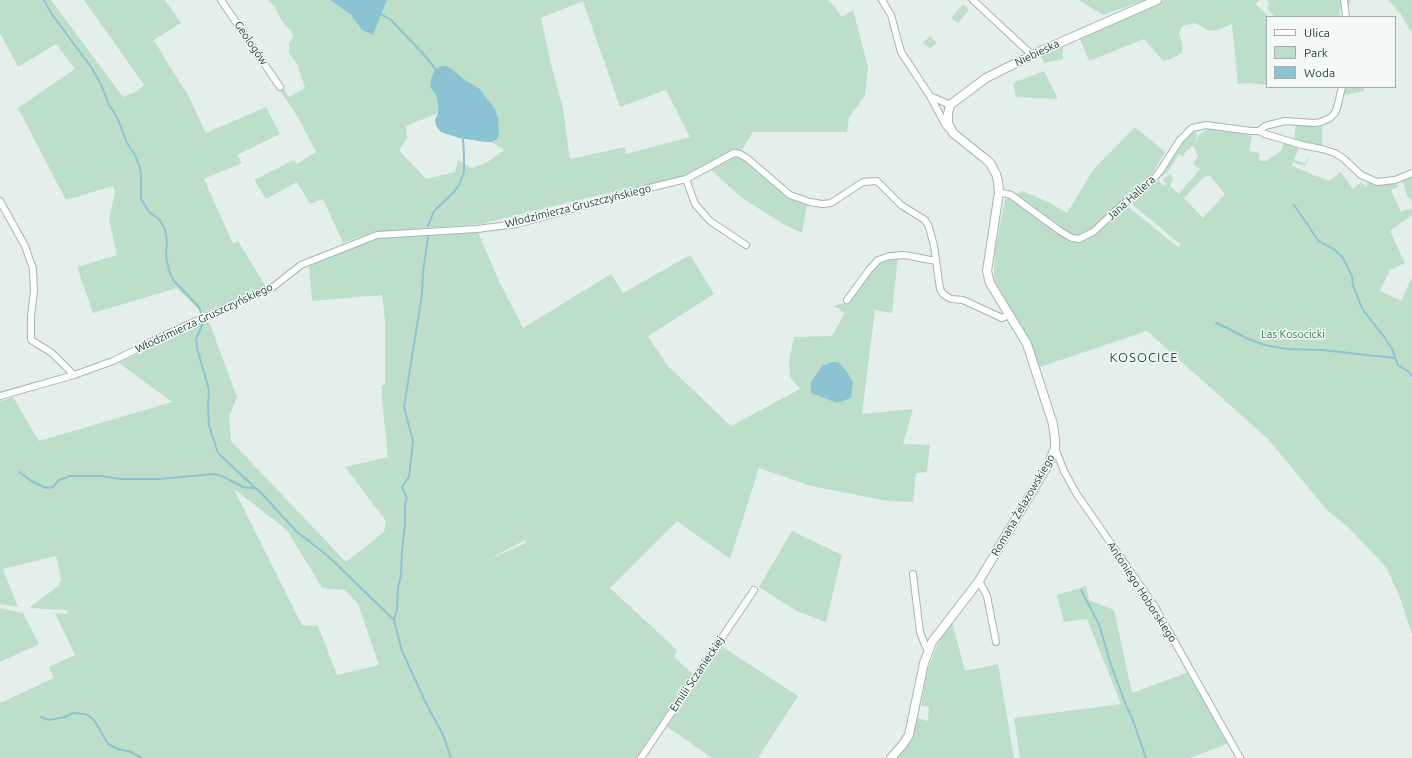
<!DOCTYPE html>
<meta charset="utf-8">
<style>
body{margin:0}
#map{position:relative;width:1412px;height:758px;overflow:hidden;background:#e4eeea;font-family:Ubuntu,sans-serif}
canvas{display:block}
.legend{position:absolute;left:1266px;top:16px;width:130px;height:72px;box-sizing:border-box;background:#f5faf8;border:1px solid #a1b0ac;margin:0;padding:5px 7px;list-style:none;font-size:12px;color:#23403a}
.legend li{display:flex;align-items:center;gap:8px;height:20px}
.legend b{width:20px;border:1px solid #a1b0ac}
</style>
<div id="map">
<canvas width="1412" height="758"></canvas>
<ul class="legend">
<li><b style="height:5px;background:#fff"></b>Ulica</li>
<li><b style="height:11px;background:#bddfc9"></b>Park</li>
<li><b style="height:11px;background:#8cc3d3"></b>Woda</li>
</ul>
</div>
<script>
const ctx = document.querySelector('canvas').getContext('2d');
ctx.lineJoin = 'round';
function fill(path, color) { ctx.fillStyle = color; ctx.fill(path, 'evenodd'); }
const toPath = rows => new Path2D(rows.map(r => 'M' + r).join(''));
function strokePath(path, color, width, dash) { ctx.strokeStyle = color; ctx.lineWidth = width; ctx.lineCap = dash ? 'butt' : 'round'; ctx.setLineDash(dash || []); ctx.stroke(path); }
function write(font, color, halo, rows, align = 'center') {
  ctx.font = font + ' Ubuntu,sans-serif'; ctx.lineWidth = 3; ctx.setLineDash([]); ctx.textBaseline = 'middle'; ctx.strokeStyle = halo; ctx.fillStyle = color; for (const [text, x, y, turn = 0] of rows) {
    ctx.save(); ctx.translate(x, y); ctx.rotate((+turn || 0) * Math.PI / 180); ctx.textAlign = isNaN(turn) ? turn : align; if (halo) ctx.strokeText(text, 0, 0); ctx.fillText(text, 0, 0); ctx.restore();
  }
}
fill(toPath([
 [0,0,51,0,120,93,124,97,137,91,144,85,84,0,165,0,181,23,154,40,167,62,188,95,206,133,266,107,280,134,237,155,242,163,204,179,233,244,238,241,266,287,202,313,177,288,93,313,77,267,117,255,109,219,115,193,113,186,66,200,18,108,75,69,56,44,18,67,0,33],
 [269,0,330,0,351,15,362,30,387,0,829,0,842,17,853,10,868,67,865,95,849,118,847,132,753,132,741,152,733,149,705,166,682,177,582,199,481,224,373,232,343,243,323,199,310,204,297,182,266,199,254,180,294,160,297,164,316,152,299,119,279,89,283,88,289,97,305,88,297,64,289,53,289,43,292,40,293,35,291,31,282,21,275,8],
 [583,1,620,107,666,90,690,137,626,154,625,147,570,159,563,108,551,64,541,18],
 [453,70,464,79,480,89,495,109,498,117,497,139,492,142,504,150,486,163,472,168,458,160,455,172,426,179,399,150,407,138,406,126,438,113,438,105,436,95,430,87],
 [1079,0,1145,0,1103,15],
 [1164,0,1259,0,1256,4,1269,17,1267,17,1267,85,1249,83,1238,84,1232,24,1220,29,1213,31,1207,30,1195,23,1182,26,1179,33,1183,46,1182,53,1171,59,1163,61,1144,39,1089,61,1080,39],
 [1267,0,1351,0,1348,7,1350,17,1347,17,1346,8,1339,9,1340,17,1275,17,1267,9,1269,2],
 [1389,0,1412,0,1412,29,1410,31,1400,12,1399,13],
 [963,4,969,10,958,23,951,18],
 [930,36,937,43,930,49,923,43],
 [1063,47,1063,59,1044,63,1041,56],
 [1044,71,1058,99,1016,97,1013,83],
 [1344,87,1361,87,1364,88,1364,91,1345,95,1343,94],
 [1296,123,1322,123,1322,146,1339,150,1337,151,1294,141],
 [1135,127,1165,152,1152,174,1134,192,1127,196,1122,202,1179,248,1180,244,1133,205,1133,202,1134,199,1157,181,1159,181,1164,186,1166,185,1163,179,1172,173,1171,175,1173,179,1170,186,1179,194,1200,169,1193,164,1198,156,1194,147,1199,135,1207,129,1231,131,1252,136,1249,151,1259,153,1260,161,1266,161,1281,151,1284,143,1299,148,1294,160,1305,164,1308,157,1309,157,1305,166,1293,162,1292,166,1329,181,1341,172,1353,189,1361,182,1367,187,1367,183,1381,184,1396,183,1398,187,1391,190,1401,212,1407,209,1409,210,1412,209,1412,215,1390,231,1405,263,1390,270,1380,291,1401,301,1411,279,1412,281,1412,634,1399,595,1386,567,1349,528,1327,510,1268,439,1147,331,1040,367,1027,340,995,282,994,270,995,250,1005,200,1022,191,1048,202,1067,213,1093,170],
 [1210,176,1225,194,1203,218,1184,198,1204,177],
 [1193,131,1194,131,1193,133,1196,132,1197,136,1194,147,1191,146,1189,150,1187,149,1183,157,1179,154,1168,172,1160,177,1180,143],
 [734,155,742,157,771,182,807,203,802,233,785,225,742,198,710,169],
 [1412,175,1412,202,1407,195,1402,180],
 [478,232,498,279,523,328,611,274,623,293,690,255,714,294,648,336,667,365,731,426,800,389,790,377,789,361,794,337,832,336,845,313,834,306,847,302,879,261,898,257,892,313,875,310,862,414,913,409,903,444,930,445,927,472,916,473,913,502,888,501,811,486,759,468,730,559,677,521,610,588,677,650,674,657,693,674,636,758,0,758,0,703,54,678,49,667,75,655,55,613,67,614,67,610,29,608,58,586,61,579,56,556,3,569,18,607,0,604,0,401,13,397,39,441,172,402,119,363,208,319,237,397,229,417,231,441,346,562,384,532,386,521,345,467,388,457,382,400,382,385,385,385,385,320,382,295,312,301,309,266,376,239,425,234],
 [234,489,287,530,322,588,345,590,358,604,379,665,337,675,318,626,302,625],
 [525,540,526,543,481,563,482,563],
 [792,531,842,555,826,622,797,611,759,587],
 [1086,586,1089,600,1114,610,1132,693,1189,672,1229,743,1190,758,1020,758,1014,718,1121,704,1087,619,1064,622,1057,595],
 [0,608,23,613,39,644,0,662],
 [952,622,965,671,998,664,1014,758,894,758,906,748,915,716,918,718,928,721,929,707,921,705,927,672,938,643],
 [721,646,798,696,758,758,712,758,666,726]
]), '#bddfc9');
fill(toPath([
 [330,0,387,0,373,35,362,30,351,15],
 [441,66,446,66,453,70,464,79,480,89,495,109,498,117,499,134,497,139,492,142,486,142,459,138,441,132,436,126,435,120,438,113,438,105,436,95,430,87,431,79,435,69],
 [833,362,838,362,848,373,853,383,851,398,837,403,811,393,811,382,823,365]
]), '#8cc3d3');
strokePath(toPath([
 [44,0,51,13,91,67,101,84,109,105,117,117,127,143,135,155,139,165,141,175,141,199,149,212,159,219,165,229,167,240,166,257,170,274,174,281,199,307,201,313],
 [381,14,391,20,427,58,435,69],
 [1294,205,1308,225,1315,236,1319,241,1335,250,1343,258,1352,276,1353,286,1363,310,1385,338,1392,349,1398,365,1409,372,1412,376],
 [428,226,434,211,454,192,459,185,464,172,464,155,463,138],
 [428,237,423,272,422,294,404,407,413,441,409,477,402,487,407,498,405,503,405,525,402,551,401,575,398,588,397,610,394,620,402,651,425,701,443,735,451,758],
 [203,323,196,339,197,348,209,390,208,406,209,425,218,453,263,495,296,531,329,557,394,620],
 [1216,323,1227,328,1248,339,1265,345,1287,349,1322,350,1395,358],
 [19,472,33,482,46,488,53,487,59,480,70,476,101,476,120,479,159,479,214,474,222,476,243,487,254,488],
 [1081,590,1099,624,1111,665,1127,708,1131,715,1146,758],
 [41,717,49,720,65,717,73,713,85,714,92,718,96,723,108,744,118,749,131,752,142,758]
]), '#8cc3d3', 2);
const minor = toPath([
 [221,0,280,87],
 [882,0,891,15,901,52,930,96,946,126,949,129],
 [973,0,1032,55],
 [1344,0,1346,17],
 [930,96,950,105],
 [1259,131,1265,126,1285,121,1314,123,1321,122,1330,118,1335,113,1337,108,1342,87],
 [686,179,695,204,710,221,746,245],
 [999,192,1011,195,1060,231,1072,238,1079,239,1093,232,1122,205,1134,196,1152,181,1160,171,1180,140,1192,128,1206,125,1251,131,1259,131,1265,134,1302,145,1322,149,1335,153,1344,159,1361,175,1377,182,1395,180,1412,173],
 [0,201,25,246,33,269,34,291,31,316,31,340,52,353,74,375],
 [847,300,869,270,878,260,890,256,904,255,936,261],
 [0,396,74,375,113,361,165,335,273,287,301,265,377,235,477,229,517,224,645,189,686,179,734,153,740,154,748,159,790,195,810,202,822,204,831,203,863,182,877,181,901,205,925,220,929,227,934,246,940,289,943,294,951,299,963,300,1002,318,1009,315],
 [1055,448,1064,471,1076,493,1155,607,1240,758],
 [913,574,920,632,925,645,928,650],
 [979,581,987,596,996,642],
 [641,758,754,590]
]);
const tertiary = toPath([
 [891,758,904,743,909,735,924,663,932,642,979,581,1049,463,1055,448,1055,439,1053,424,1027,344,990,283,987,271,999,192,998,181,996,174,990,163,983,157,953,133,948,123,948,114,950,105,986,78,1032,55,1157,0]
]);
strokePath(minor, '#a6b6b2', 8);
strokePath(tertiary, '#a6b6b2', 10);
strokePath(minor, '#fff', 6);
strokePath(tertiary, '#fff', 8);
write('11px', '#23403a', '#f5faf8', [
 ["Geologów",251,43,56],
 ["Niebieska",1037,53,-25],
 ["Jana Hallera",1131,198,-42],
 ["Włodzimierza Gruszczyńskiego",578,206,-14],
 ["Włodzimierza Gruszczyńskiego",204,318,-25],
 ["Romana Żelazowskiego",1023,505,-60],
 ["Antoniego Hoborskiego",1142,592,57],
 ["Emilii Sczanieckiej",697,674,-56]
]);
write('11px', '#2d774f', '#f5faf8', [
 ["Las Kosocicki",1293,334]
]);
ctx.letterSpacing = '1px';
write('13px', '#1f5249', '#f5faf8', [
 ["KOSOCICE",1144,358]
]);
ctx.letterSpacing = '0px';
</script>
